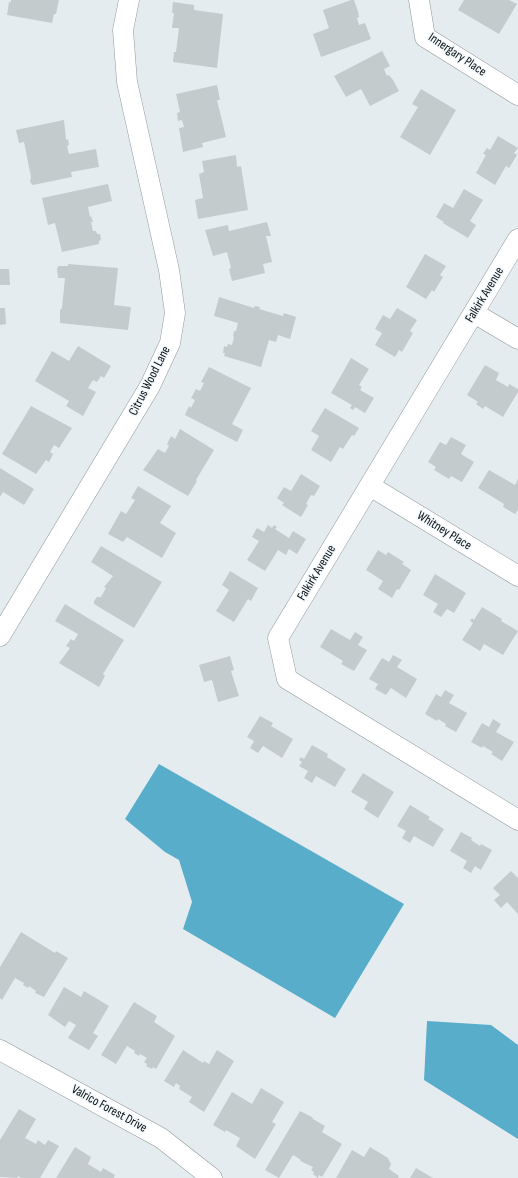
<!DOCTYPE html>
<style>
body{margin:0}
canvas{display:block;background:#e5ecef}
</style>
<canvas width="518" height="1178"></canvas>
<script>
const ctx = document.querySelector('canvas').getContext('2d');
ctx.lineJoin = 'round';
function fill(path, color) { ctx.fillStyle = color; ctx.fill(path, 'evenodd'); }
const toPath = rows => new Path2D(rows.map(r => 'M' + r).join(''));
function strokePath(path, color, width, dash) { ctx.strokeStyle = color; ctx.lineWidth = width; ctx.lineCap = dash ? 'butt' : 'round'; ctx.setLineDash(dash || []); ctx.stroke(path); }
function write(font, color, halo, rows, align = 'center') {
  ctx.font = font + ' "Sofia Sans Condensed",sans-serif'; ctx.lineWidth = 3; ctx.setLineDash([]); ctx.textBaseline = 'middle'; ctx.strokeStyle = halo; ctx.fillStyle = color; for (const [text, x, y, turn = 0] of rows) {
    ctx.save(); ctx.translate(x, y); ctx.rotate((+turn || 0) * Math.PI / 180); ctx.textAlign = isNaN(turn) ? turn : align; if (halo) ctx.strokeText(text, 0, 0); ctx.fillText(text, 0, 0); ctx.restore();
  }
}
fill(toPath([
 [159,764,404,904,335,1018,183,929,192,902,179,860,165,852,125,819],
 [427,1021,491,1025,518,1045,518,1139,424,1080]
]), '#58adca');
fill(toPath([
 [11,0,59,0,56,14,54,14,52,23,7,15,9,2,11,2],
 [351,0,354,0,358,11,359,17,357,18,359,25,365,23,371,39,321,57,313,34,329,28,323,10],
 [464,0,509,0,517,4,499,34,458,10],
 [173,2,194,5,194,10,223,14,217,68,173,62,174,52,176,52,179,28,172,28,174,13,172,13],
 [382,51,390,66,384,69,387,76,389,75,393,80,399,91,370,106,361,89,346,97,334,76],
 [217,85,220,100,217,100,226,137,202,143,203,147,183,152,179,128,184,127,182,120,178,121,177,113,180,112,176,94],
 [421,89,456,110,430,155,400,137,418,107,412,104],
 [64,120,66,140,68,139,69,145,67,146,69,154,96,149,99,167,71,172,72,177,33,185,30,182,31,177,24,142,19,143,16,130],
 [498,136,518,148,514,153,517,155,509,168,506,166,495,185,476,173,486,155,483,154,487,148,490,150],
 [236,155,237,167,241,166,248,210,198,219,195,200,203,198,199,174,204,172,202,161],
 [108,184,112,201,88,207,90,217,91,216,93,222,91,222,93,231,96,231,97,234,100,234,101,240,99,241,99,244,62,252,55,223,48,225,42,198],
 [464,189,483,200,470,221,476,225,468,238,443,223,444,222,436,217,444,203,453,208],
 [267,222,271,236,266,236,272,262,263,264,265,273,232,281,229,269,231,268,227,252,213,256,205,230,228,225,229,231],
 [425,254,446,266,440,275,443,277,434,292,432,290,426,299,406,287],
 [68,264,118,268,114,305,131,307,128,330,60,323,60,310,62,308,65,278,58,278,57,268,59,266,68,266],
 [0,269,9,269,10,285,0,285],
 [219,297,254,308,255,306,260,307,259,309,283,316,284,313,296,317,290,339,278,335,276,342,269,340,261,367,224,356,225,353,223,353,224,346,227,347,228,344,232,345,234,337,233,336,234,331,236,331,238,323,214,316],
 [0,308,5,308,6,324,0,325],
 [397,308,417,320,410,331,413,333,402,352,399,350,395,357,375,345,382,333,375,329,383,315,390,319],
 [78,346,111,366,104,378,101,376,97,382,93,380,88,388,96,392,83,416,66,406,69,401,35,381,52,351,69,361],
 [351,358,369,369,359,385,362,387,360,390,374,398,365,413,355,407,353,410,350,408,352,405,331,393],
 [485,365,499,373,496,380,508,387,509,384,518,389,518,392,503,417,485,406,483,409,476,404,478,402,467,395],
 [209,367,251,388,232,424,243,430,237,442,185,415,189,406,191,408,195,400,191,398,196,389,200,391,204,383,201,382],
 [31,406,72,428,59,448,54,445,50,452,53,454,49,462,46,460,36,474,2,454],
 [325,408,359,428,354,436,352,435,343,449,340,447,331,462,311,450,319,436,311,431],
 [180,429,214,450,196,480,197,481,188,496,143,470,158,449,165,453,169,446,167,444,171,436,175,439],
 [451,437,466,445,461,454,474,462,462,482,451,476,449,479,434,470,436,467,428,462,440,442,446,445],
 [0,468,34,489,24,505,3,492,0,497],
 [489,470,515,485,518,479,518,510,515,514,503,507,504,504,478,488],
 [301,474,320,486,314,496,311,495,306,504,308,505,301,517,282,505,284,503,277,498,284,487,291,491],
 [138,486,171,506,160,523,176,533,162,558,127,537,123,542,108,534,121,511,126,514,135,500,131,498],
 [268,525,272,528,274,525,277,527,275,529,289,538,293,531,306,539,297,554,289,549,286,555,278,550,265,571,247,560,259,541,252,537,257,528,264,532],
 [101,546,162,582,134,628,94,604,94,601,97,597,101,597,106,588,104,587,113,576,91,562],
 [378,550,386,555,388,552,404,562,402,564,411,570,399,590,397,589,392,598,378,589,383,581,366,570],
 [230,571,258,588,251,601,248,599,234,622,216,611,229,590,222,585],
 [435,574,466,593,454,613,447,609,441,617,433,612,438,604,423,595],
 [65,604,124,640,103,674,105,676,99,687,59,663,70,648,66,646,71,639,74,641,78,634,55,621],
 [482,607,502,619,501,621,518,631,503,655,484,644,480,651,462,640,473,623,470,621,472,618,474,620],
 [331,629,350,640,355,632,363,637,358,645,367,650,354,671,341,664,343,661,320,647],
 [393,655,402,660,397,667,417,679,406,698,391,688,386,695,375,689,378,684,369,679,382,658,389,662],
 [230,656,234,670,231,671,239,696,218,702,212,680,204,682,199,665],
 [445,690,454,695,449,703,467,713,456,732,445,726,446,724,438,719,437,721,425,714,436,694,441,697],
 [260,716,273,723,271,726,293,739,282,758,263,746,258,753,250,748,254,741,247,737],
 [493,719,501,724,496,732,514,742,502,761,491,754,493,752,483,746,482,748,471,742,482,723,489,727],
 [312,745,328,754,327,757,346,769,335,787,316,776,312,783,304,778,308,771,299,766,302,762,299,760,301,757,304,759],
 [363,773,394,792,378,818,364,809,368,802,351,792],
 [410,805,430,817,428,819,444,829,433,847,414,836,410,843,402,838,406,831,397,826],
 [461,832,472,838,471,840,480,846,481,844,492,850,481,870,475,866,471,873,463,868,467,861,450,851],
 [511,871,518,878,518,914,507,902,501,908,494,900,500,895,493,888],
 [21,932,55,953,56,951,68,958,44,997,35,993,36,991,29,986,28,988,23,985,24,983,15,978,2,1000,0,998,0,967],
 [64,987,81,997,84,991,109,1006,93,1033,98,1036,89,1050,68,1038,76,1025,69,1021,65,1027,48,1015],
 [134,1002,157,1016,154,1022,175,1036,156,1069,153,1067,152,1069,146,1066,147,1064,144,1062,147,1058,140,1054,139,1056,134,1053,135,1051,127,1046,116,1064,101,1055],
 [183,1050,203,1063,204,1061,209,1064,217,1050,234,1061,204,1112,189,1102,192,1097,179,1089,180,1086,176,1083,174,1087,164,1081],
 [261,1088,284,1102,272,1122,276,1124,255,1159,236,1146,240,1138,226,1130,225,1132,213,1125,232,1092,252,1104],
 [19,1109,36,1119,25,1138,36,1144,38,1140,45,1145,48,1140,59,1146,40,1178,21,1178,18,1176,17,1178,0,1177,0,1140],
 [300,1111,312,1117,313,1119,325,1126,322,1132,342,1144,322,1177,319,1175,318,1178,313,1174,314,1172,311,1170,313,1167,300,1161,301,1160,293,1155,279,1178,265,1170],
 [75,1147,91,1157,88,1164,101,1172,103,1168,115,1175,114,1178,56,1178],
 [370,1147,388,1158,391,1164,389,1169,399,1176,398,1178,336,1178,352,1150,364,1157],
 [416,1168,433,1178,410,1178]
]), '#c4cbcd');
const minor = toPath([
 [419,0,425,37,518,95],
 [518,239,278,638,287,679,518,820],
 [474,313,518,339],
 [370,486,518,576],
 [0,636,150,386,170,343,175,313,169,270,127,82,123,30,129,0],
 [0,1050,161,1138,212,1178]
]);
strokePath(minor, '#919799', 21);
strokePath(minor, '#fff', 20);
write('13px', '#0b0d0e', '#f2f9fc', [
 ["Innergary Place",457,55,34],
 ["Falkirk Avenue",485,295,-59],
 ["Citrus Wood Lane",150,381,-63],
 ["Whitney Place",444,531,32],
 ["Falkirk Avenue",317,573,-59],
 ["Valrico Forest Drive",109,1109,29]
]);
</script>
